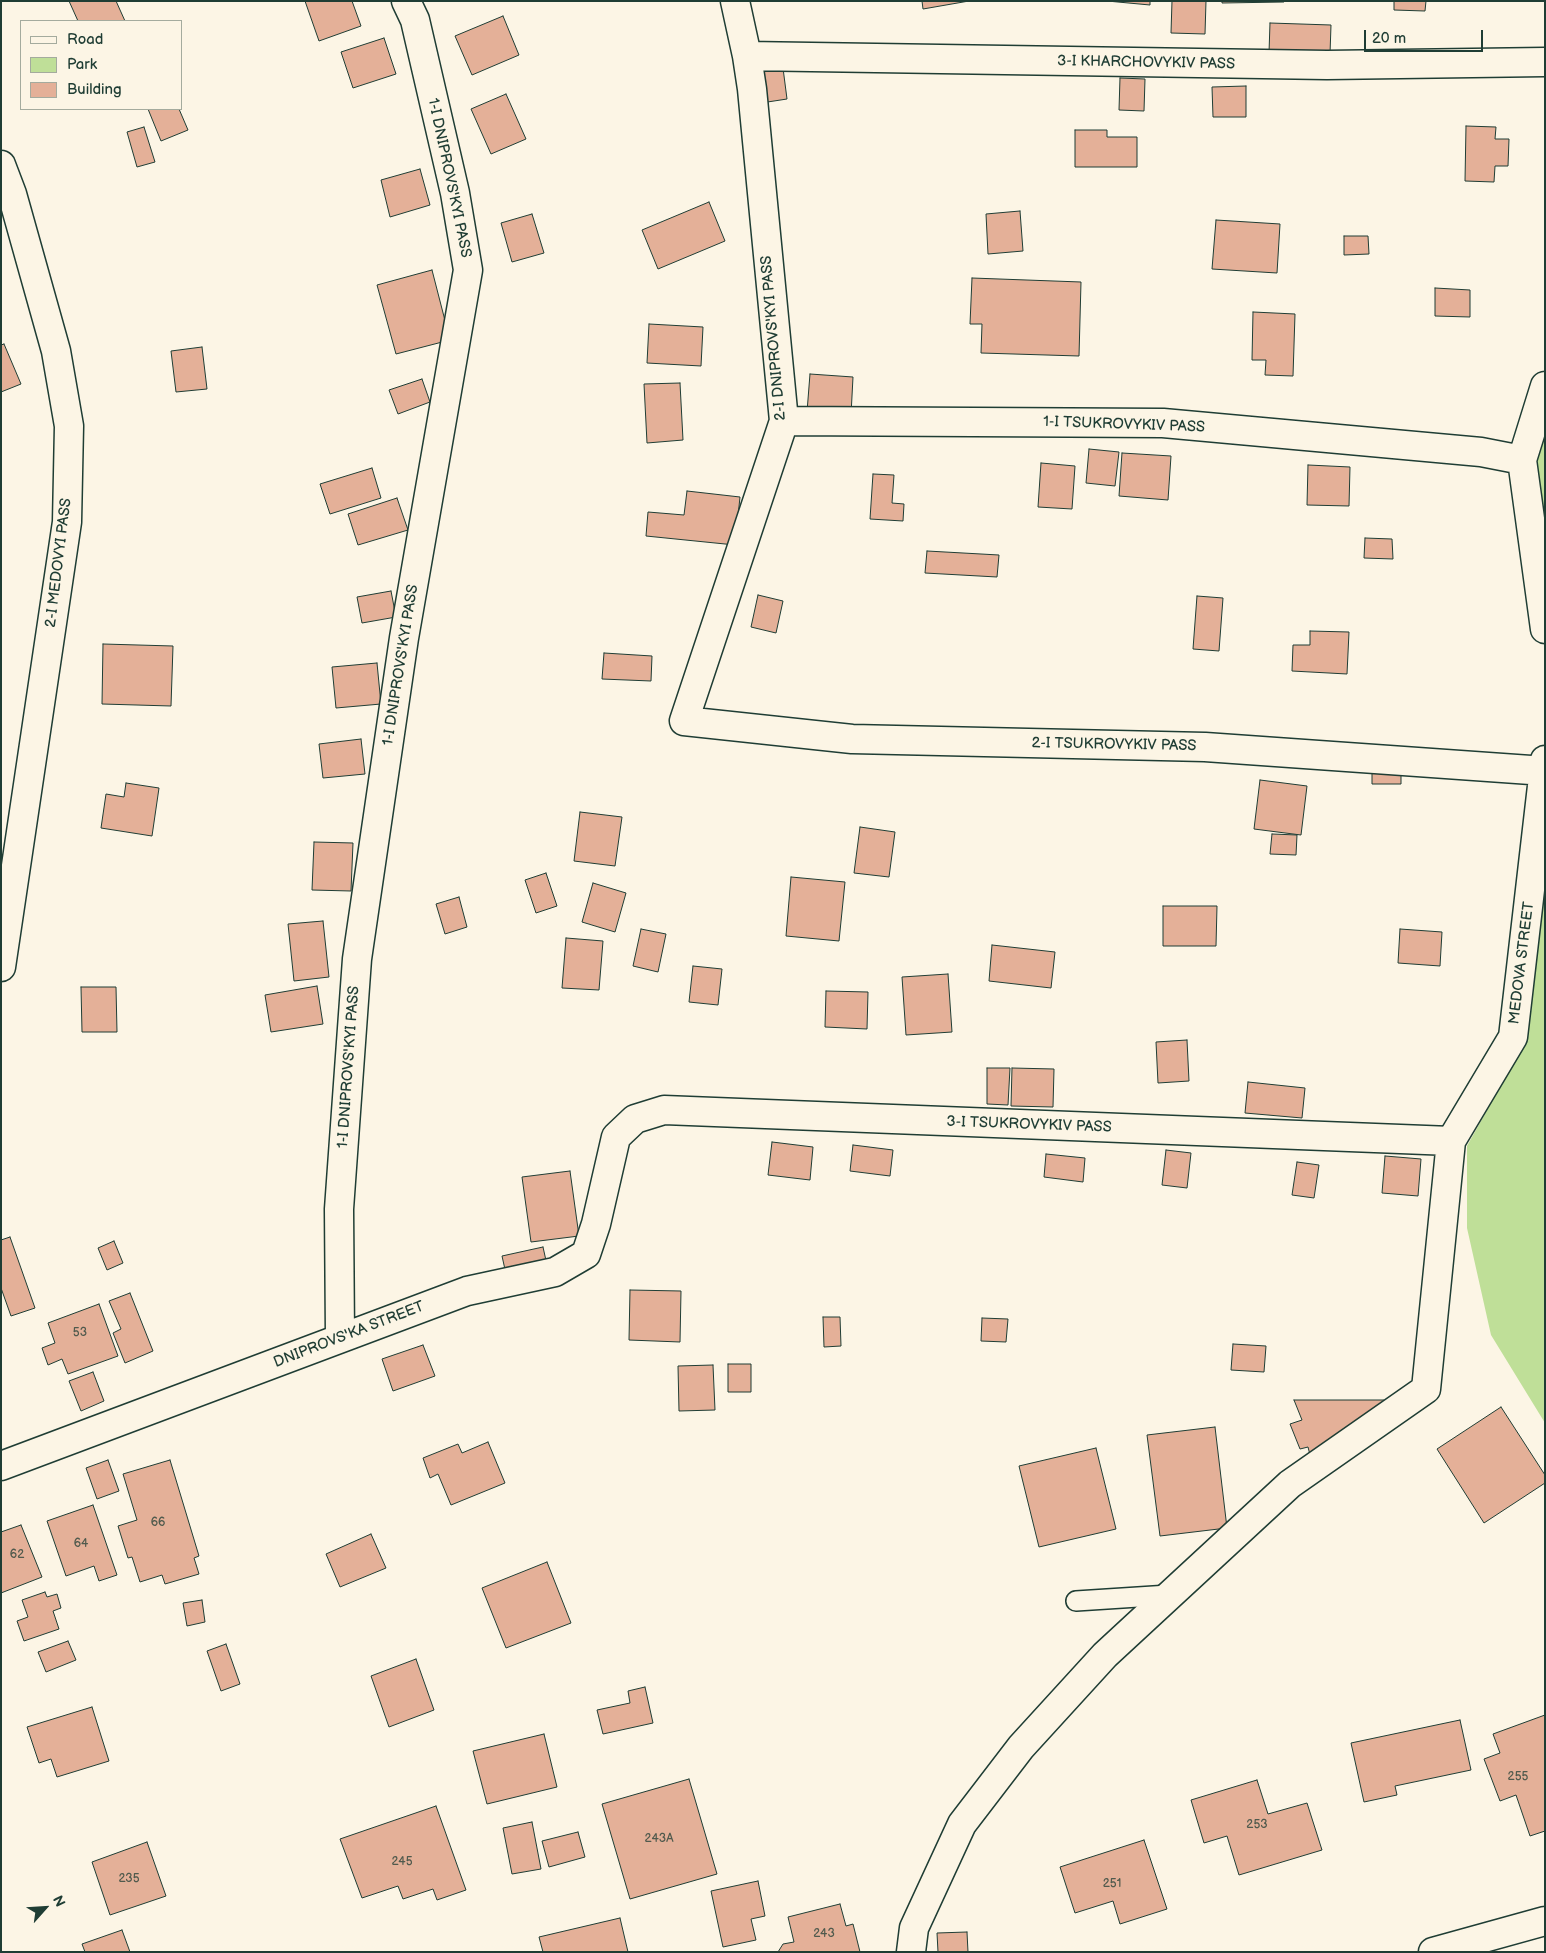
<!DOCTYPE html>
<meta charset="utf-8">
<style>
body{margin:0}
#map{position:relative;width:1546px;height:1953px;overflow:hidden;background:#fcf5e5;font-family:"Balsamiq Sans",sans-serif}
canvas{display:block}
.frame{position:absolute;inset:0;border:2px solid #1f3d34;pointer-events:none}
.legend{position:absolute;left:20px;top:20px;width:162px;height:90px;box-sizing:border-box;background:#fcf5e5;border:1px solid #a4ab9e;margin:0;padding:6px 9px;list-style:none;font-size:15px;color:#1f3d34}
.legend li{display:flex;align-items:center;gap:10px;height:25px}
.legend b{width:25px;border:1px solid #a4ab9e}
.north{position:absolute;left:20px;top:1883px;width:50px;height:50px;-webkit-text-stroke:4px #fcf5e5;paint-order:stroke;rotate:64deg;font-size:14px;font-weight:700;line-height:20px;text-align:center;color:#1f3d34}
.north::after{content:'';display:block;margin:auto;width:18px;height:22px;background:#1f3d34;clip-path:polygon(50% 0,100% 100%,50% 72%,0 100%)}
.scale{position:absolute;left:1364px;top:30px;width:119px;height:22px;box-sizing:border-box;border:2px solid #1f3d34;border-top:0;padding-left:6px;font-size:15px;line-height:18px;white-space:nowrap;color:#1f3d34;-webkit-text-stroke:4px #fcf5e5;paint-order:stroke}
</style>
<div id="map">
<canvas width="1546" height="1953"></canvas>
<div class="frame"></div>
<ul class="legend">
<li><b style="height:6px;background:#fcf5e5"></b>Road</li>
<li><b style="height:14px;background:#bfdf98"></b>Park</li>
<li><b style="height:14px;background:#e4b098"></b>Building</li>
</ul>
<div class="north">N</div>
<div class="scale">20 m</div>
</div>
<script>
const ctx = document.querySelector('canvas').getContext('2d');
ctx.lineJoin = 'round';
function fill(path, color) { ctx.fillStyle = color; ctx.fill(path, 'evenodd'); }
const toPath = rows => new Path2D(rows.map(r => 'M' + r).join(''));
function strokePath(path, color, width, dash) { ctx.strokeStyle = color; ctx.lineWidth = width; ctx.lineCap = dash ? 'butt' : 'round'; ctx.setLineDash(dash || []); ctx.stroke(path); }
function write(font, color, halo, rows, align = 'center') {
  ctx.font = font + ' "Balsamiq Sans",sans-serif'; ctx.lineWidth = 4.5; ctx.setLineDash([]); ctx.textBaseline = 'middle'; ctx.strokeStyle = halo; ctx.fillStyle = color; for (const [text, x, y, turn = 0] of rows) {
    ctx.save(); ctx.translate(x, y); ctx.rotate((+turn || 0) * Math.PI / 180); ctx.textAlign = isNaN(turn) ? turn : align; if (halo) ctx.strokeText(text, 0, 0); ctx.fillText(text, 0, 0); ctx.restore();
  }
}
fill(toPath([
 [1545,414,1545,540,1533,463],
 [1545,867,1545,1423,1491,1335,1467,1228,1467,1146,1525,1042]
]), '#bfdf98');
const building = toPath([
 [69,1,116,1,125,21,78,21,69,1],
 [305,1,352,1,361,26,319,41,305,1],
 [922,1,969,1,923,9,922,1],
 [1107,1,1150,1,1150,5,1107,1],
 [1172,1,1206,1,1205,34,1171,33,1172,1],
 [1222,1,1283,1,1284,2,1222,3,1222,1],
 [1394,1,1426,1,1425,11,1394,10,1394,1],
 [503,16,519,55,472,75,455,36,503,16],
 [1270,23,1331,25,1330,54,1269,53,1270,23],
 [384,38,396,74,353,88,341,52,384,38],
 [783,68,787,99,761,103,757,72,783,68],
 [1120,78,1145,79,1144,111,1119,110,1120,78],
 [1246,86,1246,117,1213,117,1212,87,1246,86],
 [506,94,526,139,491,154,471,109,506,94],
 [148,109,179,109,188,130,161,141,148,109],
 [1466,126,1496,127,1495,139,1509,139,1508,166,1495,166,1494,182,1465,181,1466,126],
 [144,127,155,162,137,167,127,132,144,127],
 [1075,130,1107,130,1107,137,1137,137,1137,167,1075,167,1075,130],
 [420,169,430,205,390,217,381,180,420,169],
 [709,202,725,241,658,269,642,230,709,202],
 [1020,211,1023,251,988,254,986,214,1020,211],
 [532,214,544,253,512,262,501,223,532,214],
 [1216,220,1280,224,1277,273,1212,269,1216,220],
 [1344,236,1368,236,1369,254,1344,255,1344,236],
 [432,270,450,340,396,354,377,285,432,270],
 [972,278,1081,282,1079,356,981,353,982,324,970,324,972,278],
 [1435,288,1470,290,1470,317,1435,316,1435,288],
 [1253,312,1295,314,1293,376,1265,375,1266,360,1252,360,1253,312],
 [649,324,703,327,701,366,647,363,649,324],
 [4,344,21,384,1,392,1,345,4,344],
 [202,347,207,389,176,392,171,351,202,347],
 [810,374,853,377,851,415,807,412,810,374],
 [422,379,430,402,398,414,389,390,422,379],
 [680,383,683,440,647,443,644,384,680,383],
 [1089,449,1119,452,1115,486,1086,483,1089,449],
 [1122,453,1171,456,1168,500,1119,496,1122,453],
 [1041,463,1075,466,1072,509,1038,507,1041,463],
 [1308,465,1350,467,1349,506,1307,505,1308,465],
 [372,468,381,498,330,514,320,484,372,468],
 [873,474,894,475,892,503,904,504,903,521,870,519,873,474],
 [687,491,740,497,735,545,646,536,648,512,684,515,687,491],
 [397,498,408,530,358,545,348,514,397,498],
 [1365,538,1392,539,1393,559,1364,558,1365,538],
 [927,551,999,555,997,577,925,573,927,551],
 [391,591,396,617,362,623,357,597,391,591],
 [758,595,783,601,776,633,751,627,758,595],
 [1197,596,1223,598,1219,651,1193,649,1197,596],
 [1310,631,1349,632,1347,674,1292,671,1293,645,1310,645,1310,631],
 [103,644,173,646,171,706,102,704,103,644],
 [604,653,652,656,651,681,602,679,604,653],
 [377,663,381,704,336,708,332,667,377,663],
 [361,739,365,774,323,778,319,744,361,739],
 [1372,767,1401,767,1401,784,1372,784,1372,767],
 [1260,780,1307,786,1301,835,1254,829,1260,780],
 [126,783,159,788,152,836,101,828,106,794,124,797,126,783],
 [580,812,622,817,615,866,574,861,580,812],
 [860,827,895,832,889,877,854,873,860,827],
 [1272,834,1297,835,1296,855,1270,854,1272,834],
 [314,842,353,843,351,891,312,890,314,842],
 [546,873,557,906,536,913,525,880,546,873],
 [791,877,845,882,839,941,786,936,791,877],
 [593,883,626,893,615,932,582,922,593,883],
 [459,897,467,927,445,934,436,904,459,897],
 [1163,906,1217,906,1216,946,1163,946,1163,906],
 [323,921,329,977,294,981,288,924,323,921],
 [641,929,666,934,658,972,633,966,641,929],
 [1400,929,1442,932,1440,966,1398,963,1400,929],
 [566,938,603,941,599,990,562,988,566,938],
 [992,945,1055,952,1051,988,989,981,992,945],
 [693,966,722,969,718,1005,689,1002,693,966],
 [948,974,952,1032,906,1035,902,977,948,974],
 [317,986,323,1024,271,1032,265,995,317,986],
 [81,987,116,987,117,1032,82,1032,81,987],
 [826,991,868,992,867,1029,825,1027,826,991],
 [1187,1040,1189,1081,1158,1083,1156,1042,1187,1040],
 [987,1068,1010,1068,1008,1105,987,1104,987,1068],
 [1012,1068,1054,1069,1053,1107,1011,1106,1012,1068],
 [1248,1082,1305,1088,1302,1118,1245,1113,1248,1082],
 [772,1142,813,1147,810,1180,768,1175,772,1142],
 [853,1145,893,1150,890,1176,850,1171,853,1145],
 [1166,1150,1191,1153,1187,1188,1162,1185,1166,1150],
 [1046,1154,1085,1158,1083,1182,1044,1177,1046,1154],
 [1385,1156,1421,1159,1418,1196,1382,1193,1385,1156],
 [1297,1162,1319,1165,1314,1198,1292,1195,1297,1162],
 [570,1171,579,1236,531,1242,522,1177,570,1171],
 [10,1237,35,1308,11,1316,1,1288,1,1240,10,1237],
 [114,1241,123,1263,107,1270,98,1248,114,1241],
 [543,1247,547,1265,506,1274,502,1256,543,1247],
 [630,1290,681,1291,680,1342,629,1340,630,1290],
 [130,1293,153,1351,125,1363,113,1333,121,1329,109,1301,130,1293],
 [99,1304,118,1356,68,1374,62,1359,48,1365,42,1348,55,1343,48,1323,99,1304],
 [823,1317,840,1317,841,1346,824,1347,823,1317],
 [982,1318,1008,1319,1006,1342,981,1341,982,1318],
 [1233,1344,1266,1346,1264,1372,1231,1370,1233,1344],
 [423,1345,435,1376,393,1391,382,1359,423,1345],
 [728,1364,751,1364,751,1392,728,1392,728,1364],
 [713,1365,715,1410,679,1411,678,1366,713,1365],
 [93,1372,104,1401,81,1411,69,1381,93,1372],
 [1294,1400,1384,1400,1386,1414,1311,1459,1308,1447,1300,1449,1290,1424,1302,1420,1294,1400],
 [1501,1407,1545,1475,1545,1483,1484,1523,1437,1449,1501,1407],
 [1215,1427,1227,1528,1160,1536,1147,1435,1215,1427],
 [488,1442,505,1483,451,1505,438,1474,430,1478,423,1458,458,1444,462,1453,488,1442],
 [1096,1448,1116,1529,1039,1547,1019,1466,1096,1448],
 [108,1460,119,1491,97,1499,86,1468,108,1460],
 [170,1460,199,1556,194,1558,199,1574,165,1584,162,1575,140,1582,132,1557,128,1558,118,1526,137,1520,123,1474,170,1460],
 [93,1505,117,1575,99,1581,94,1566,66,1576,47,1521,93,1505],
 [21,1525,42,1577,1,1593,1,1532,21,1525],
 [371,1534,386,1568,340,1587,326,1554,371,1534],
 [547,1562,571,1623,506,1648,482,1588,547,1562],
 [45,1592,47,1597,57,1594,61,1608,53,1611,59,1629,24,1641,17,1621,28,1617,22,1600,45,1592],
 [202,1600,205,1622,187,1626,183,1603,202,1600],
 [68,1641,76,1660,46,1672,38,1652,68,1641],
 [226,1644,240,1684,221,1691,207,1651,226,1644],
 [416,1659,434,1710,389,1727,371,1676,416,1659],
 [645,1687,653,1723,603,1734,597,1710,630,1703,628,1691,645,1687],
 [92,1707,109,1761,57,1777,51,1759,39,1763,27,1727,92,1707],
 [1545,1715,1545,1831,1530,1836,1516,1795,1500,1801,1484,1759,1500,1753,1493,1734,1545,1715],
 [1460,1720,1471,1770,1395,1786,1397,1795,1364,1802,1351,1743,1460,1720],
 [544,1734,557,1787,487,1804,473,1751,544,1734],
 [689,1779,717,1874,630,1899,602,1804,689,1779],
 [1257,1780,1268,1814,1307,1803,1322,1850,1239,1875,1227,1836,1204,1843,1191,1800,1257,1780],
 [436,1806,466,1890,437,1900,433,1889,403,1899,398,1886,362,1898,340,1839,436,1806],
 [532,1822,541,1869,512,1874,503,1828,532,1822],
 [578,1832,585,1857,549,1867,542,1841,578,1832],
 [1144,1840,1167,1909,1120,1924,1113,1901,1075,1913,1060,1867,1144,1840],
 [147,1842,166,1896,110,1915,92,1862,147,1842],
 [758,1881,765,1916,751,1919,756,1940,723,1947,711,1891,758,1881],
 [840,1904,846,1926,853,1924,860,1952,778,1952,783,1944,794,1942,788,1917,840,1904],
 [620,1918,628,1952,543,1952,539,1937,620,1918],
 [122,1930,130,1952,85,1952,82,1944,122,1930],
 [967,1932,968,1952,938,1952,937,1933,967,1932]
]);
fill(building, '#e4b098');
strokePath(building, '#1f3d34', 1);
const service = toPath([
 [1076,1601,1169,1595]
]);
const minor = toPath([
 [735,1,747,56,752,89,784,421,684,721,852,739,1205,747,1545,771],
 [747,56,1327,65,1545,62],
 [1,165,12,194,56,351,69,426,67,522,1,967],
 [1545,386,1522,460,1545,629],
 [784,421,1163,423,1481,452,1522,460],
 [340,1338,339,1209,357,959,404,638,468,270,455,193,415,20,406,1],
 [1,1466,467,1291,555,1272,586,1254,596,1224,616,1137,635,1119,664,1110,1451,1141],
 [911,1952,914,1928,962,1824,1021,1747,1105,1655,1290,1484,1426,1389,1451,1141,1513,1037,1545,760],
 [1433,1952,1545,1921]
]);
strokePath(service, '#1f3d34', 22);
strokePath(minor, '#1f3d34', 31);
strokePath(service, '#fcf5e5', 19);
strokePath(minor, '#fcf5e5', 28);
write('12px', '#505a4d', null, [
 ["53",80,1333],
 ["66",158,1523],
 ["64",81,1544],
 ["62",17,1555],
 ["255",1518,1777],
 ["253",1257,1825],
 ["243А",659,1839],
 ["245",402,1862],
 ["235",129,1879],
 ["251",1112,1884],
 ["243",824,1934]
]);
write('15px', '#1f3d34', '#fcf5e5', [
 ["3-I KHARCHOVYKIV PASS",1146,63,1],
 ["1-I DNIPROVS'KYI PASS",449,178,78],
 ["2-I DNIPROVS'KYI PASS",774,338,-95],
 ["1-I TSUKROVYKIV PASS",1124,425,2],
 ["2-I MEDOVYI PASS",59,563,-83],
 ["1-I DNIPROVS'KYI PASS",401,665,-81],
 ["2-I TSUKROVYKIV PASS",1114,745,1],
 ["MEDOVA STREET",1522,963,-83],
 ["1-I DNIPROVS'KYI PASS",349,1067,-86],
 ["3-I TSUKROVYKIV PASS",1029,1125,2],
 ["DNIPROVS'KA STREET",349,1335,-21]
]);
</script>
